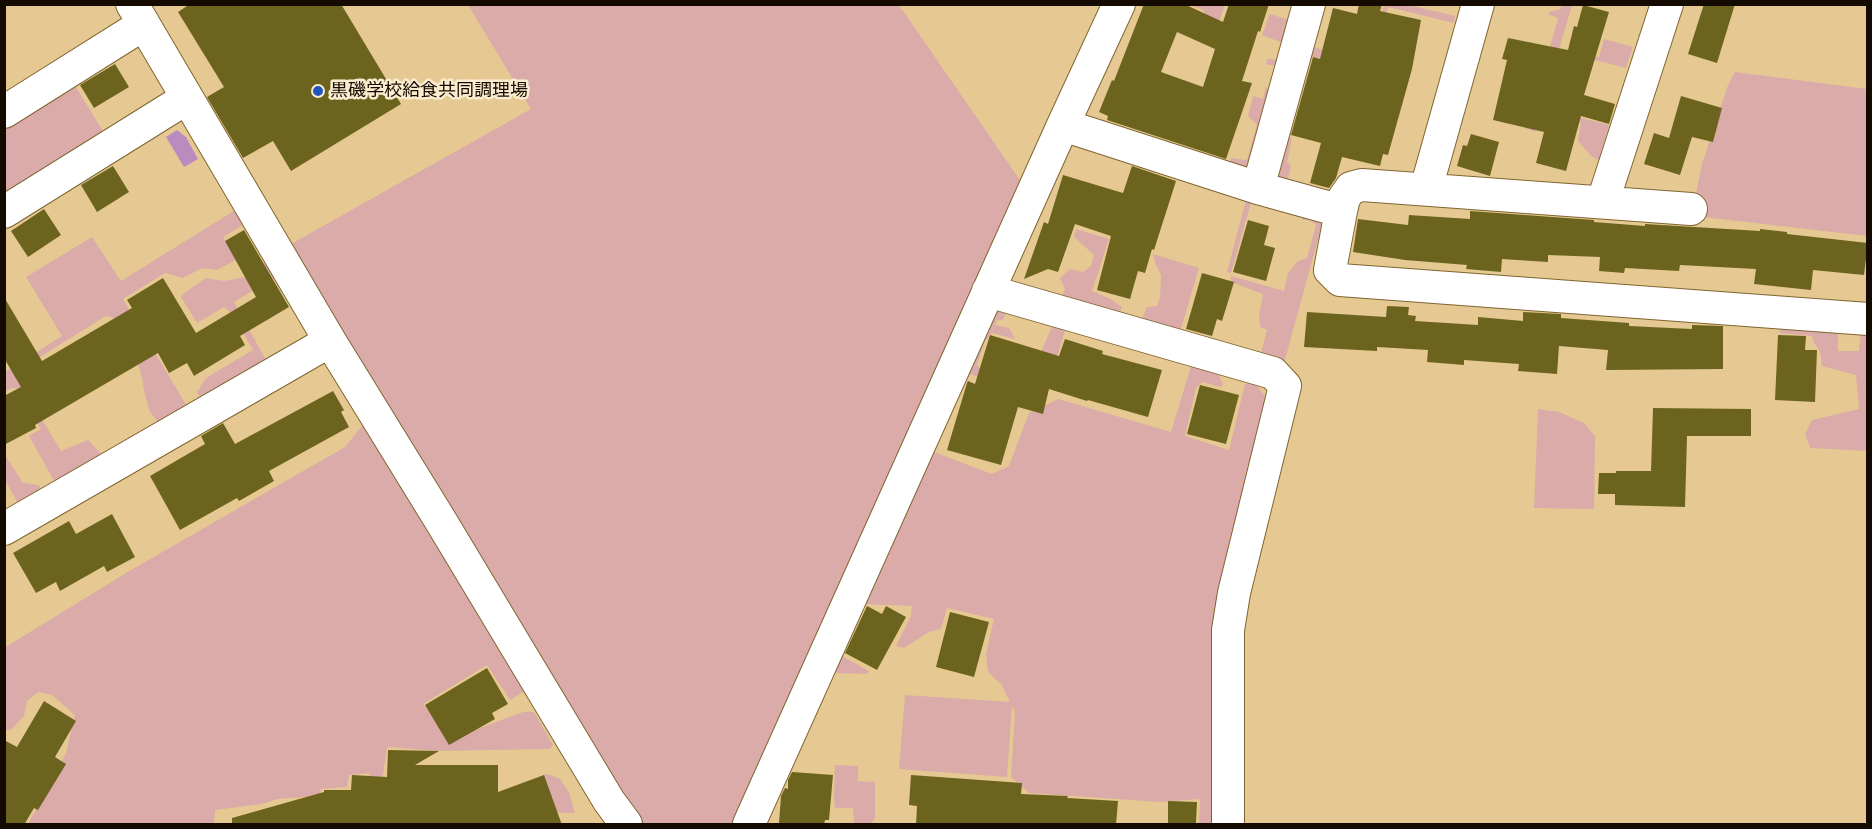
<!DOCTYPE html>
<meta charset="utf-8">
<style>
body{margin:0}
#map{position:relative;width:1872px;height:829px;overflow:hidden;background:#e6c992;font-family:Rubik,sans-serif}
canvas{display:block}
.frame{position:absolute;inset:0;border:6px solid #140a00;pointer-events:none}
</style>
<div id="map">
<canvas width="1872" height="829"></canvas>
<div class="frame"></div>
</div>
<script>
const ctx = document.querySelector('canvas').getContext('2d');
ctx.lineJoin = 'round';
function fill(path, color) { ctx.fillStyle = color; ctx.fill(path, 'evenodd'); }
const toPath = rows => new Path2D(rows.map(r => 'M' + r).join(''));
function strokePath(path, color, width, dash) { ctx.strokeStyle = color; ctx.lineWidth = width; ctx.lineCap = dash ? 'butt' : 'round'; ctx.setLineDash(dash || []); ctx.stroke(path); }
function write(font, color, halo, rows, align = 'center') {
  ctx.font = font + ' Rubik,"Noto Sans JP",sans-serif'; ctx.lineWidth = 5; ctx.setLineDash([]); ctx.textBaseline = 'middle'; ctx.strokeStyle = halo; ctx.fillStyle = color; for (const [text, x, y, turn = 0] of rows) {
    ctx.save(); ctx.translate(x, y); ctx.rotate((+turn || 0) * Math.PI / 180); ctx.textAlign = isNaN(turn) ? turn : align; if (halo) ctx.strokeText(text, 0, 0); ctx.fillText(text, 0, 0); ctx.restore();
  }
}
fill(toPath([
 [468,5,899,5,1024,186,913,444,992,474,1009,466,1029,413,1058,399,1171,432,1192,363,1217,369,1223,385,1220,387,1203,382,1196,388,1185,436,1229,450,1245,384,1254,382,1268,400,1214,824,1199,824,1200,799,1160,802,1029,793,1011,777,1015,711,1012,706,1007,777,899,769,905,695,1010,702,1001,684,988,672,986,654,994,619,947,608,941,629,929,632,904,648,896,646,911,616,912,606,863,604,840,655,869,671,867,674,835,673,828,669,741,824,634,824,544,679,510,700,487,665,423,704,446,734,469,732,523,712,534,712,553,745,549,749,437,751,387,747,381,789,372,790,369,773,349,775,347,787,321,789,320,796,277,799,262,804,215,810,214,824,28,824,66,753,75,715,52,695,38,692,27,701,24,716,11,730,5,730,4,648,131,570,345,447,362,426,374,398,291,244,531,109],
 [1191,5,1225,5,1216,30,1206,18,1203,10],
 [1384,5,1409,5,1455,16,1454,23,1388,7,1372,63,1331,62,1307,55,1310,46,1367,62],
 [1562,5,1572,5,1535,132,1524,128,1544,69,1558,18,1548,14,1551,11,1559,10],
 [1270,14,1295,22,1284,68,1266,64,1268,59,1280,60,1283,43,1262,35],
 [1604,39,1633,47,1626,68,1567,53,1568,49,1599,57],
 [1735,72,1867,89,1867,236,1703,217,1694,204,1702,164,1728,85],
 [74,84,106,136,5,198,5,127],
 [1266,87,1275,90,1257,159,1245,167,1228,164,1231,158,1247,160,1257,125,1248,116,1253,96,1263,99],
 [1549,110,1609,125,1599,160,1592,157,1578,141,1581,123,1550,113],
 [1282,135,1292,138,1287,162,1291,166,1287,182,1278,179,1271,169],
 [1209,184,1253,196,1231,273,1227,272,1246,200,1208,190],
 [237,209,246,223,223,237,236,260,217,270,202,268,183,278,165,273,123,299,188,408,160,424,150,412,145,395,141,373,134,354,113,318,106,316,14,373,61,451,88,440,105,458,57,486,29,436,41,429,17,388,11,388,5,392,5,372,62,336,26,277,92,237,121,281],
 [1301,211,1317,216,1322,225,1284,363,1260,357,1267,330,1260,327,1259,315,1263,294,1231,282,1231,276,1284,291,1288,273,1298,261,1307,258,1316,225,1310,220,1303,220,1300,216],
 [1076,229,1109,239,1092,291,1111,299,1122,307,1119,316,1062,297,1065,289,1060,278,1070,269,1083,272,1091,266,1094,255,1074,237],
 [1153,254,1199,268,1180,332,1141,321,1147,307,1157,306,1160,297,1161,275,1155,263],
 [267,262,276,277,234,302,267,362,201,400,197,392,206,378,253,350,232,314,224,307,197,323,181,297,184,293,206,278,224,281,257,275,258,265],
 [994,310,1007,310,1003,320,997,320,995,325,1009,328,1015,339,992,333,985,341,977,365,984,373,1028,382,1054,322,1066,327,1045,397,966,373],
 [1780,324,1838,329,1838,351,1859,351,1861,330,1867,331,1867,451,1810,448,1805,434,1812,420,1859,409,1856,375,1822,366,1820,351,1814,343,1812,336,1780,333],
 [1538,409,1559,412,1584,423,1595,436,1594,509,1534,508],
 [4,453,23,483,39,485,42,494,20,507,5,480],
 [835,765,858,766,858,781,875,782,875,818,871,824,854,824,853,808,835,808,834,800],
 [548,774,560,779,569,792,575,813,516,812,544,775]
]), '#daaba8');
fill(toPath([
 [177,130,186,137,198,159,184,167,166,137]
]), '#b98bbe');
fill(toPath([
 [190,4,341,4,401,104,291,171,273,141,243,158,207,97,224,87,178,12],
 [1144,4,1184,4,1223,22,1229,4,1269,4,1260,32,1258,31,1242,81,1252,83,1226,159,1107,120,1108,116,1099,112,1112,80,1114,81],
 [1177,32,1215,49,1203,87,1161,72],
 [1359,4,1382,4,1380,11,1421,20,1412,69,1388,155,1383,154,1380,166,1342,157,1336,178,1329,188,1310,183,1321,143,1291,135,1313,57,1320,59,1333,8,1357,14],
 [1704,4,1735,4,1717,63,1688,54],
 [1583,5,1609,12,1584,95,1615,104,1609,124,1581,116,1566,171,1536,163,1544,132,1493,120,1507,60,1502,59,1508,38,1568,50,1574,26,1577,27],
 [115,64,129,87,94,108,80,85],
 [1681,96,1722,108,1713,142,1692,137,1680,175,1644,164,1654,133,1669,138],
 [1471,134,1499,142,1490,176,1457,166,1463,145,1467,146],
 [113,166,129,192,97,212,81,185],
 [1132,166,1176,181,1154,250,1152,249,1145,273,1138,271,1130,299,1097,290,1111,236,1075,224,1058,272,1048,269,1024,279,1044,222,1048,224,1063,175,1123,193],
 [44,209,61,235,28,257,11,231],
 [1470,211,1594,220,1594,222,1645,226,1645,224,1760,231,1760,229,1787,232,1787,234,1868,243,1864,275,1813,270,1811,290,1754,284,1756,269,1680,265,1679,271,1625,268,1624,273,1599,271,1600,257,1548,255,1548,262,1502,259,1501,272,1466,269,1467,265,1405,260,1353,252,1358,219,1408,225,1409,215,1470,219],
 [1248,220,1269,226,1264,245,1275,248,1266,281,1233,272],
 [244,230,289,307,240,336,245,345,194,376,187,363,169,373,158,353,35,425,36,428,4,445,4,396,21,387,4,358,4,297,42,361,132,308,127,300,163,278,196,333,256,297,225,241],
 [1202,273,1234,282,1222,321,1217,319,1212,336,1186,329],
 [1387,306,1409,307,1408,315,1416,316,1415,321,1478,325,1478,317,1523,321,1523,312,1561,314,1561,318,1629,323,1629,326,1692,329,1692,325,1723,326,1723,369,1606,370,1608,350,1559,346,1557,374,1518,371,1519,364,1464,360,1464,365,1427,362,1428,350,1377,347,1377,351,1304,347,1307,312,1386,317],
 [990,335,1059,356,1065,339,1103,351,1102,354,1162,370,1148,417,1088,400,1087,401,1049,389,1043,414,1018,407,1001,465,947,450,967,383,968,381,975,384],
 [1778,335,1806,336,1805,350,1817,350,1815,402,1775,400],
 [1200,385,1239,395,1226,444,1187,434],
 [333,391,344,410,341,412,349,427,269,471,274,481,239,501,237,498,180,530,150,476,205,444,201,436,223,423,235,444],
 [1653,408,1751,409,1751,436,1687,436,1685,507,1615,505,1615,494,1598,494,1599,473,1616,473,1616,471,1651,471],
 [112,514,135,557,107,572,104,566,60,591,56,582,36,593,13,553,69,521,76,534],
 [867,606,882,614,886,606,906,617,877,670,845,653],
 [950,612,989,622,974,677,936,667],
 [487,668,508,704,492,713,495,719,449,745,425,705],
 [44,701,76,721,55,757,66,764,38,810,34,808,24,825,4,825,4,740,17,747],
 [388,750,439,751,415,765,498,765,498,792,544,775,562,825,232,825,232,818,324,792,324,790,351,790,352,775,387,777],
 [792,772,833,775,829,820,825,820,824,825,779,823,781,796,785,788,788,789,788,780],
 [911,775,1022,783,1021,794,1068,796,1067,798,1118,801,1116,825,916,825,917,806,909,805],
 [1168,801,1197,802,1196,823,1168,823]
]), '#6c641e');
const minor = toPath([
 [132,4,330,341,442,523,609,801,626,824],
 [4,112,144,24],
 [1063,125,1258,188,1341,211,1344,198,1351,188,1362,185,1691,209],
 [1258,188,1309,4],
 [1426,189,1478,4],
 [1603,201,1667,4],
 [1341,211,1330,270,1340,280,1868,319],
 [4,212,187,98],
 [988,291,1273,373,1285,386,1234,593,1228,630,1228,824],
 [4,529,330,341],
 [749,824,1063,125,1119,4]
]);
strokePath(minor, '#806530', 34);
strokePath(minor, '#fff', 32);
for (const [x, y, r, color] of [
 [318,91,6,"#2355c2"]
]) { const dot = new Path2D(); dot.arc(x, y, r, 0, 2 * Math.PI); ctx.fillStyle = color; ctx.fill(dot); strokePath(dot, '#fbecd0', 2); }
write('18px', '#140a00', '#fbecd0', [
 ["黒磯学校給食共同調理場",330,91]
], 'left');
</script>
